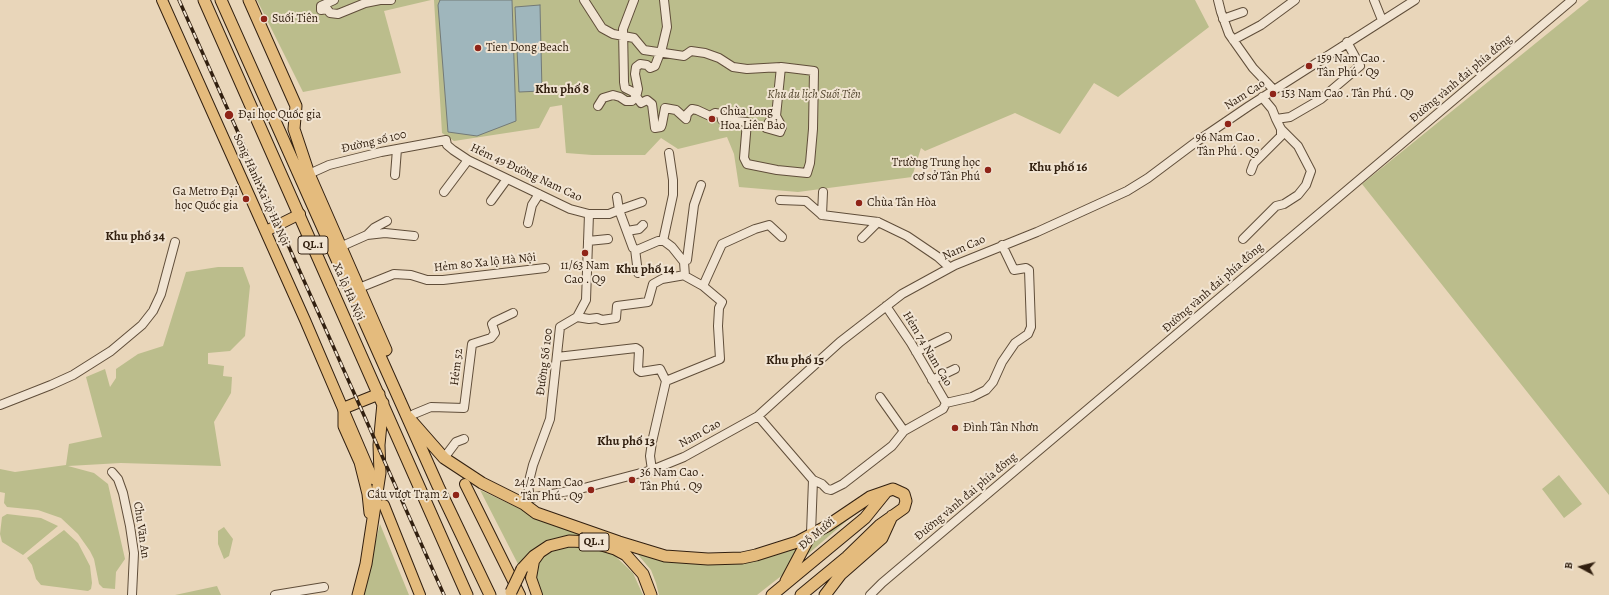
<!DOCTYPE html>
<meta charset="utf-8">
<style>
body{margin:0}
#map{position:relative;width:1609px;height:595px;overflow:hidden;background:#e9d6ba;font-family:Alegreya,serif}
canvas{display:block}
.north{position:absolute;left:1561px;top:547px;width:40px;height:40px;-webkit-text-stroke:3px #f1e4d2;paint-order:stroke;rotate:277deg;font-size:11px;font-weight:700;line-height:16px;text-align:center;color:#322010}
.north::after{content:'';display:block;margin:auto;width:14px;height:18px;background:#322010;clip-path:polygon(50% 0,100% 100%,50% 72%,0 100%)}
</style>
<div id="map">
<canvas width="1609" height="595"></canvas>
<div class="north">B</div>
</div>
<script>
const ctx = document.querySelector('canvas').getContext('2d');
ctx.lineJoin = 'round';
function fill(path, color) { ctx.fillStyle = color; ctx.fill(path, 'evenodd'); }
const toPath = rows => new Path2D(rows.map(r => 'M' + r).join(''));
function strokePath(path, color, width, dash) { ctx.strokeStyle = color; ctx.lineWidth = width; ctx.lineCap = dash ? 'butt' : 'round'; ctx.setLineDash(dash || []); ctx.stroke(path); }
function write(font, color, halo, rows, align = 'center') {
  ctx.font = font + ' Alegreya,serif'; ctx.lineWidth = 4; ctx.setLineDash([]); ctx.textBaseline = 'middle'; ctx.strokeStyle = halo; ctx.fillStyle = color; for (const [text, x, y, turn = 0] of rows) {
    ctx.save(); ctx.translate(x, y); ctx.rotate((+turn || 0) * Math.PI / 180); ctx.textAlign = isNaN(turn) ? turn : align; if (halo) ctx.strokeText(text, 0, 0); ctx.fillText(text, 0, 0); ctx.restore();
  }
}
fill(toPath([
 [257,0,431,0,384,11,401,73,303,92],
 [434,0,1195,0,1209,27,1118,97,1094,83,1060,134,1015,113,925,151,921,148,912,177,798,192,739,187,734,154,727,137,678,149,661,138,645,155,592,155,566,153,562,105,550,107,539,128,454,141,442,133],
 [1589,0,1609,0,1609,495,1362,184],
 [218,267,243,267,250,286,245,336,230,351,208,353,208,364,224,366,223,376,232,377,231,393,214,422,221,466,121,463,68,466,94,473,108,484,125,559,116,572,115,589,103,588,99,584,94,559,90,551,78,534,61,518,38,510,7,507,4,503,5,493,0,492,0,469,15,472,66,465,69,444,102,437,86,377,105,369,110,387,116,378,116,369,138,354,163,346,186,272],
 [1559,475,1582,504,1564,518,1542,489],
 [480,490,527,512,588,537,579,535,568,537,519,566],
 [865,505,800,561,813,538],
 [7,514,41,518,58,526,23,555,2,542,0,534,2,517],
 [380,524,409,595,362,595],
 [224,527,233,539,229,556,224,559,218,544,218,531],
 [64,530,78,543,90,566,92,583,91,589,88,591,41,585,36,579,32,565,27,558],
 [803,542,785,573,757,595,659,595,656,583,651,570,634,550,707,562],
 [575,545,600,549,613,554,633,573,643,595,540,595,532,575,542,556,552,550],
 [217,586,221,595,175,595]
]), '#bbbd8c');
const water = toPath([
 [440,0,512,0,516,121,477,136,448,132,438,5,440,0],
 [540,5,542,91,519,92,515,7,540,5]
]);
fill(water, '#9fb6bc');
strokePath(water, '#737a77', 1);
const minor = toPath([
 [334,0,321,6,321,10,327,9,330,13,338,14,365,3,380,0],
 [382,0,391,0],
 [584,0,602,28,613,34,634,38,644,50,684,56,691,51,705,53,719,58,733,67,747,69,781,67],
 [634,0,623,29,624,82,625,88,633,92,641,103,647,100,652,104,655,128,661,127,662,124,665,108,676,110,686,119,687,114,692,109,697,110,710,116,715,113,721,114,722,120,732,116,736,121,747,122,744,158,747,164,777,170,807,173,810,163,813,129,814,71,781,67,776,116,769,122,766,128,780,132,782,127,776,116],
 [1218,0,1221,12,1229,34,1253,68,1274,90],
 [1374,0,1382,20],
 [1223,19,1243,12],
 [1233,40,1261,25,1295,0],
 [1262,97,1272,109,1276,119,1290,117,1321,99,1360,66,1347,42],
 [598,106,603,98,613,95,620,97,626,101,632,101,636,97,638,89,635,74,636,67,640,64,647,65,650,68,655,66,662,48,667,27,664,0],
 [1251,171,1254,163,1281,136,1281,129],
 [309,174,329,165,381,152,446,140,447,145,453,150,468,160,570,209,589,214,609,214,619,210,633,248,637,250,658,241,664,241,672,247,684,262,685,276,703,286,722,302,719,308,718,326,720,359,666,381,652,442,650,456,652,470],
 [395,175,397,149],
 [444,192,468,160],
 [823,192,822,215,878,222,907,236,938,257,949,267],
 [617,197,619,210,642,202],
 [780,200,806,201,822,215],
 [491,201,507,179],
 [528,223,532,205,539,194],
 [627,231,639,229,643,225],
 [367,235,374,228,387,221],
 [862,238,878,222],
 [1243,239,1276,206,1284,204,1298,195,1306,185,1311,171,1298,146,1281,129,1276,119],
 [588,241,608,239],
 [663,241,673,195,673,180,669,153],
 [340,247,367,235,385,233,414,236],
 [635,249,638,273],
 [687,260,694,205,701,185],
 [703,286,722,244,755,229,769,225,782,237],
 [359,288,394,274,411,275,427,280,443,280,545,268],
 [577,317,589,319,597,318,602,320,616,318,617,306,648,302,653,284,662,279,685,275],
 [916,352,947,337],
 [557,357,636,348,639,350,638,370,641,372,660,369,666,381],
 [932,380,955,369],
 [880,397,904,431],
 [946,403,972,397,986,390,993,382,1002,362,1015,343,1028,334,1031,327,1029,270,1026,268,1014,270,1002,245],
 [0,405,51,385,73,375,111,351,142,325,153,311,161,294,175,242],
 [414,414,431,407,464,408,472,344,491,338,495,333,492,324,494,322,513,313],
 [758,416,813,480,811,533],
 [444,458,456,442,464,439],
 [112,472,118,479,123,493,130,526,134,553,132,595],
 [813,480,822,484,827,489,831,490,843,484,892,446,904,431,943,409,946,403,911,343,886,306],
 [530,498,528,485,533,465,550,419,560,327,577,317,586,300,589,214],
 [524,504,530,498,580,489,652,470,684,457,758,416,840,342,902,294,955,265,1037,232,1127,191,1148,178,1196,142,1249,106,1415,0],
 [275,595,324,587],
 [870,595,882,583,1572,0]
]);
const major = toPath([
 [162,0,305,320,373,479],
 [266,231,300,214],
 [465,484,520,595],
 [384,505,420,595],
 [537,595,531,578,534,561,539,554]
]);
const highway = toPath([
 [204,0,467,595],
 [221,0,438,486,490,595],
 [249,0,296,106,294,129,309,174,386,350],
 [408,417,444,458,482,483,524,504,536,513,619,542,665,556,708,559,742,558,756,555,797,542,827,526,870,497,893,489,904,494,906,501,904,508,880,525,847,557,801,595],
 [370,513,368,494,360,462,344,426,344,408,379,394],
 [522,569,534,556,549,546,569,541,592,542,615,549,626,555,643,574,651,595],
 [786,581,811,534],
 [358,595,366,564,380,473,379,445,383,403],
 [772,595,865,518,886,492],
 [825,595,841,574,882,538,892,516]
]);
strokePath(minor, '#604e3a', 10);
strokePath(major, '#322010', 12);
strokePath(highway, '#322010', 13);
strokePath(minor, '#f1e4d2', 8);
strokePath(major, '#e4bb7d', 10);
strokePath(highway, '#e4bb7d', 11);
const rail = toPath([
 [179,0,444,595]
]);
strokePath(rail, '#322010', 3.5);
strokePath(rail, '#f1e4d2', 2, [6]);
const highwayBridge = toPath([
 [511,592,522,569]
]);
strokePath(highwayBridge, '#322010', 13, []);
strokePath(highwayBridge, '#e4bb7d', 11);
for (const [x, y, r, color] of [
 [264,19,4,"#8f2418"],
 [478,48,4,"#8f2418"],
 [1309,66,4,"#8f2418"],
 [1273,94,4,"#8f2418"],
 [229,115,5,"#8f2418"],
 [712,119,4,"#8f2418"],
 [1228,124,4,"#8f2418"],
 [988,170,4,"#8f2418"],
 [246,199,4,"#8f2418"],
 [859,203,4,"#8f2418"],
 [585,253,4,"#8f2418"],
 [955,428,4,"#8f2418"],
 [632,480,4,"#8f2418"],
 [591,490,4,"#8f2418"],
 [456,495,4,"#8f2418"]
]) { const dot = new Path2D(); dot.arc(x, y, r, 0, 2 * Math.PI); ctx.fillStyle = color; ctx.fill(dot); strokePath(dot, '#f1e4d2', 1.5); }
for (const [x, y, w] of [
 [313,245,30],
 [594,542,30]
]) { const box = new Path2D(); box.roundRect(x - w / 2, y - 9, w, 18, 3); ctx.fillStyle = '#f1e4d2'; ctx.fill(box); strokePath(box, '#322010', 1); }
write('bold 11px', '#322010', null, [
 ["QL.1",313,245],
 ["QL.1",594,542]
]);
write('12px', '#322010', '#f1e4d2', [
 ["Suối Tiên",272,19],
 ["Tien Dong Beach",486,48],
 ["159 Nam Cao .",1317,59],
 ["Tân Phú . Q9",1317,73],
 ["153 Nam Cao . Tân Phú . Q9",1281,94],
 ["Chùa Long",720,112],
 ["Hoa Liên Bảo",720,126],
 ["Đại học Quốc gia",238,115],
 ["96 Nam Cao .",1228,138,"center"],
 ["Tân Phú . Q9",1228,152,"center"],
 ["Trường Trung học",980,163,"right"],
 ["cơ sở Tân Phú",980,177,"right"],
 ["Ga Metro Đại",238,192,"right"],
 ["học Quốc gia",238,206,"right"],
 ["Chùa Tân Hòa",867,203],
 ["11/63 Nam",585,266,"center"],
 ["Cao . Q9",585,280,"center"],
 ["Đình Tân Nhơn",963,428],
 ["36 Nam Cao .",640,473],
 ["Tân Phú . Q9",640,487],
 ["24/2 Nam Cao",583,483,"right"],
 [". Tân Phú . Q9",583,497,"right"],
 ["Cầu vượt Trạm 2",448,495,"right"]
], 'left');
write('12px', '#322010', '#f1e4d2', [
 ["Đường vành đai phía đông",1461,79,-40],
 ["Nam Cao",1245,95,-33],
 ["Đường số 100",374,142,-13],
 ["Hẻm 49 Đường Nam Cao",526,173,25],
 ["Song Hành Xa Lộ Hà Nội",261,190,66],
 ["Nam Cao",964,248,-24],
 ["Hẻm 80 Xa lộ Hà Nội",485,263,-6],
 ["Đường vành đai phía đông",1213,288,-41],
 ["Xa lộ Hà Nội",348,292,66],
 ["Hẻm 74 Nam Cao",927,349,59],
 ["Đường Số 100",545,362,-83],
 ["Hẻm 52",457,367,-83],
 ["Nam Cao",700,434,-29],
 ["Đường vành đai phía đông",966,497,-40],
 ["Chu Văn An",141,530,82],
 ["Đỗ Mười",817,534,-40]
]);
write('italic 12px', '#54472f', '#f1e4d2', [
 ["Khu du lịch Suối Tiên",814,95]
]);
write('bold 13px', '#322010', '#f1e4d2', [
 ["Khu phố 8",562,90],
 ["Khu phố 16",1058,168],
 ["Khu phố 34",135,237],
 ["Khu phố 14",645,270],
 ["Khu phố 15",795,361],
 ["Khu phố 13",626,442]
]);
</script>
